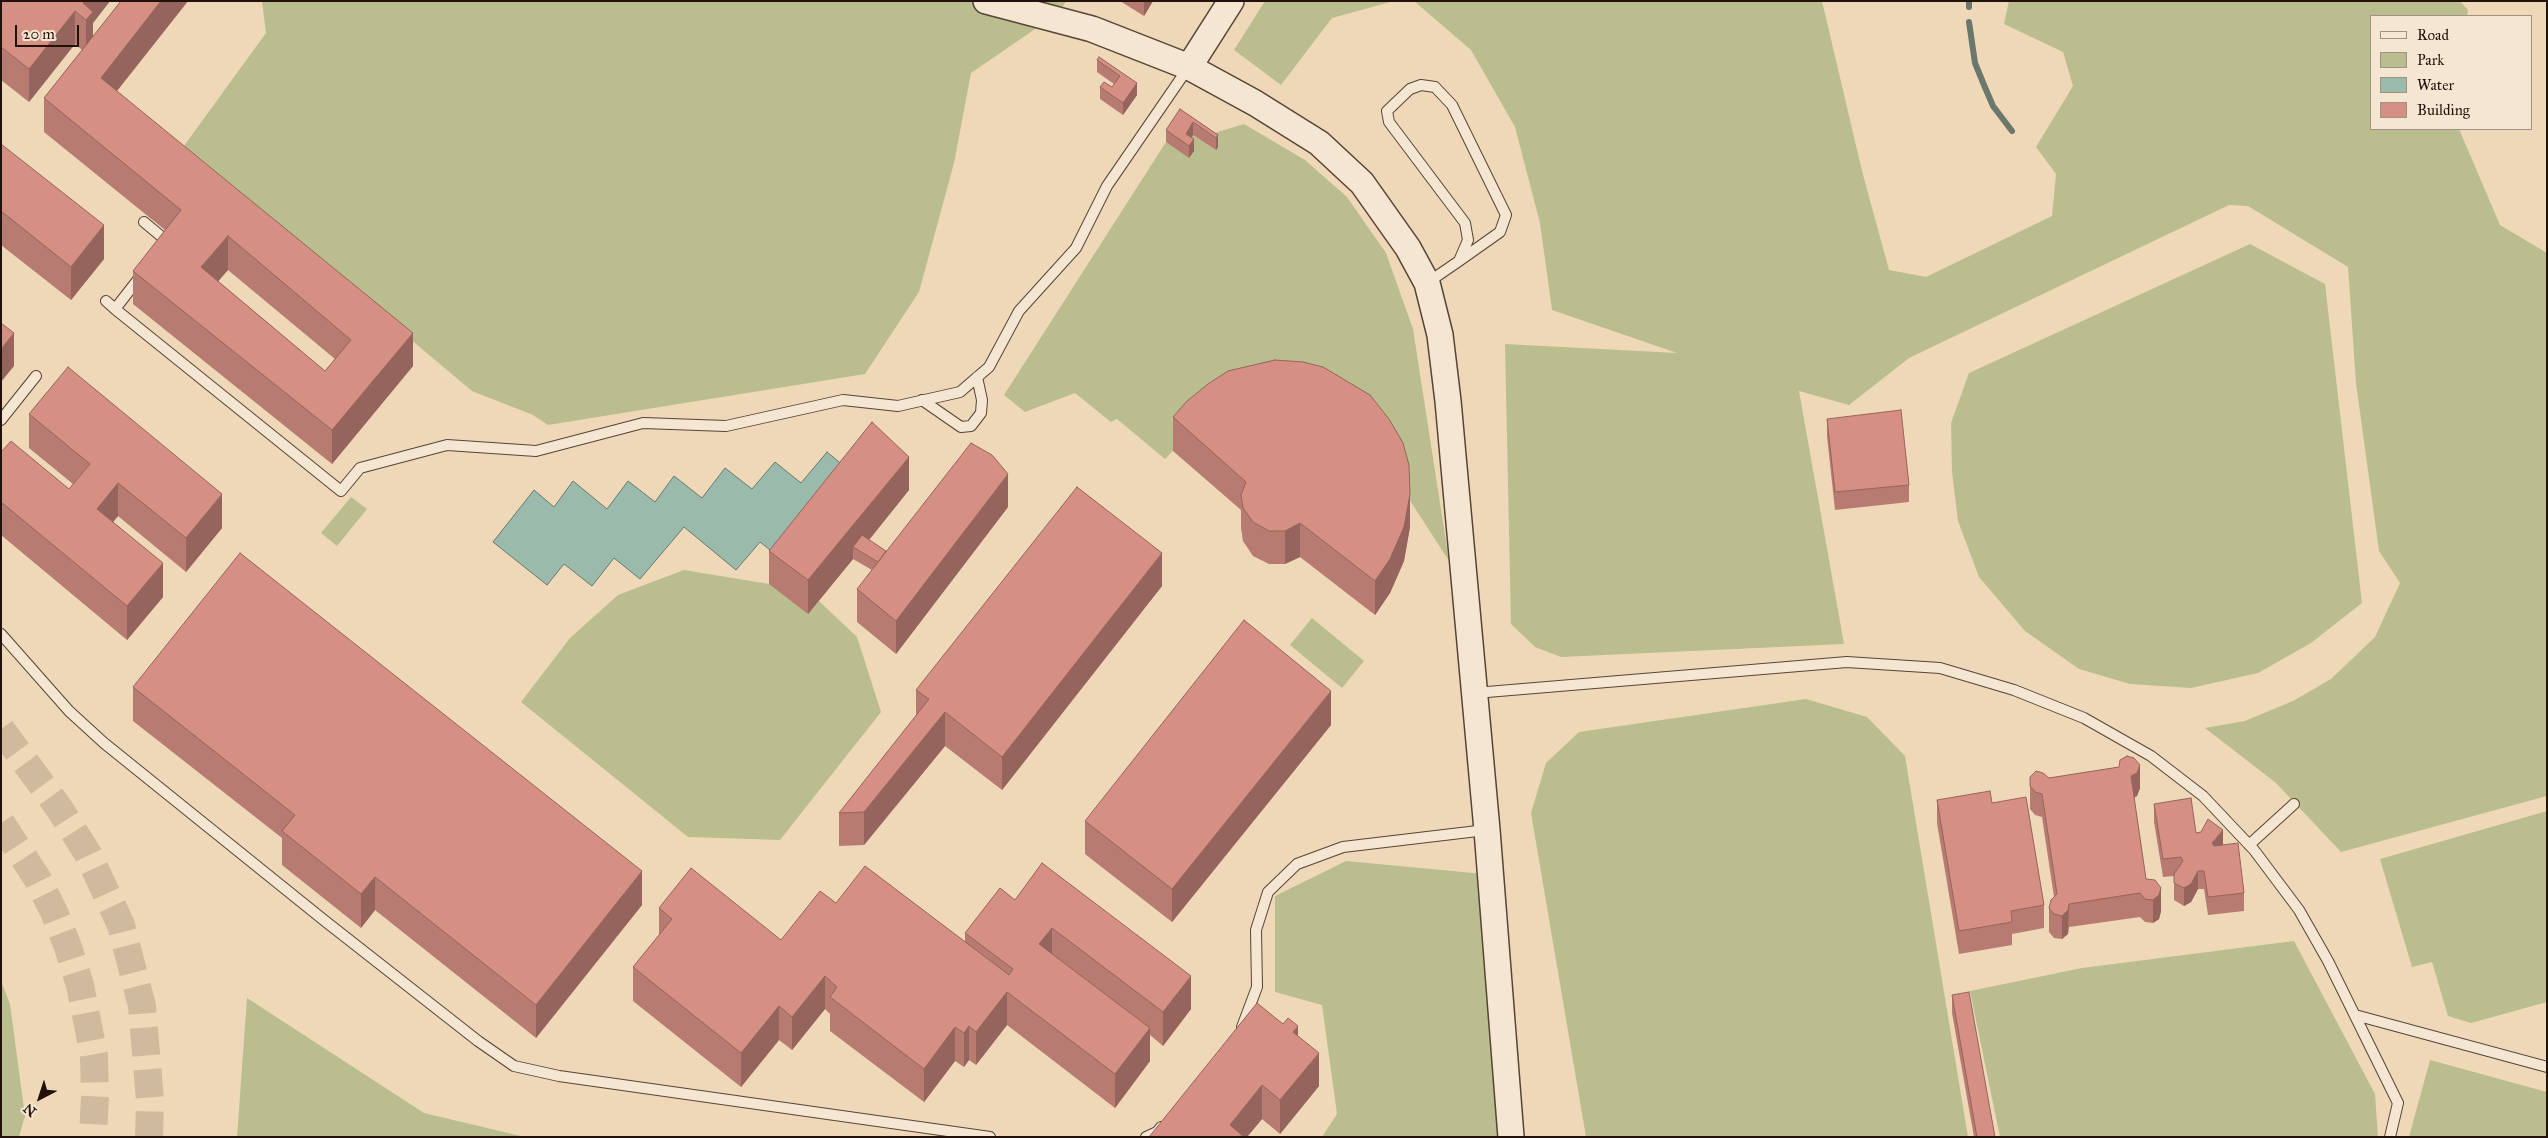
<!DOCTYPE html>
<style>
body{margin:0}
#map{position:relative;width:2548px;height:1138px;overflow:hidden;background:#eed8b8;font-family:"IM FELL Great Primer",serif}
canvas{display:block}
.frame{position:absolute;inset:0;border:2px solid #23120c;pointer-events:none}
.legend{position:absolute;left:2370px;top:15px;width:162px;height:115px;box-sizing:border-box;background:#f4e6d1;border:1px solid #a09182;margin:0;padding:6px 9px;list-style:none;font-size:15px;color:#23120c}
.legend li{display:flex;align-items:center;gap:10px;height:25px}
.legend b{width:25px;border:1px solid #a09182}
.north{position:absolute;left:15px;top:1073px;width:50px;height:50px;-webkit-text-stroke:4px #f4e6d1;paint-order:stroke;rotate:220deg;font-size:14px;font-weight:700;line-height:20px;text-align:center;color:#23120c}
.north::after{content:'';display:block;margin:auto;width:18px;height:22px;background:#23120c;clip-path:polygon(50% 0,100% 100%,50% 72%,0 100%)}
.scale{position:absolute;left:15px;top:25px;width:64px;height:22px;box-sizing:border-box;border:2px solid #23120c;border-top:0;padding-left:6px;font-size:15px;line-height:18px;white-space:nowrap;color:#23120c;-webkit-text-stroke:4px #f4e6d1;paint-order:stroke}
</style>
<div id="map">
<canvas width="2548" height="1138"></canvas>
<div class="frame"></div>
<ul class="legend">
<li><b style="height:6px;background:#f4e6d1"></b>Road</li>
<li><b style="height:14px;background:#babe8e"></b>Park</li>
<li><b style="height:14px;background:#9abaab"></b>Water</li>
<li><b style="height:14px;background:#d58f83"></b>Building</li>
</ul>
<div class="north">N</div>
<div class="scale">20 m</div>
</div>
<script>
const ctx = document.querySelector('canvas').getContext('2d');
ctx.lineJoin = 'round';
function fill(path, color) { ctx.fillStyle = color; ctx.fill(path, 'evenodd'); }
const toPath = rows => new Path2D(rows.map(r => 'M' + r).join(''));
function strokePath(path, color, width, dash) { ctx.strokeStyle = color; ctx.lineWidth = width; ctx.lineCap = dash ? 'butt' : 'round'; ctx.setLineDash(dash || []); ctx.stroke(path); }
fill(toPath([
 [262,1,1066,1,1060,12,971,73,954,163,919,292,865,374,548,425,533,415,472,391,291,239,181,150,266,33],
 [1265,1,1394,1,1332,18,1281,85,1234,50],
 [1414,1,1822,1,1862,171,1889,270,1926,277,2052,216,2056,174,2036,147,2073,86,2063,52,2004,24,2009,1,2460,1,2468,10,2467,16,2372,16,2372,129,2459,129,2500,225,2547,253,2547,796,2341,852,2276,783,2205,728,2245,721,2293,701,2331,679,2375,637,2400,583,2379,551,2356,383,2348,267,2248,206,2229,205,1909,358,1849,405,1799,391,1844,644,1561,657,1535,647,1511,624,1505,344,1677,353,1552,310,1540,223,1515,127,1471,50],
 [1244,124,1305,160,1347,197,1386,253,1413,329,1449,561,1409,499,1173,451,1165,459,1117,419,1111,422,1075,393,1025,412,1004,395,1166,142,1186,146,1193,135,1216,150,1205,136],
 [2250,244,2325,284,2362,603,2311,643,2258,673,2191,688,2130,684,2079,669,2025,631,1979,577,1958,521,1952,472,1951,423,1969,373],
 [351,497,367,509,337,546,321,533],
 [684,570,769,584,819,601,857,637,881,712,780,840,688,837,521,702,570,638,618,595],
 [1312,618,1364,661,1342,688,1290,645],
 [1806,699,1867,717,1905,756,1968,1137,1586,1137,1531,813,1546,763,1579,732],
 [2547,811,2547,1002,2471,1023,2448,1016,2432,962,2412,967,2380,859],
 [1346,861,1484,874,1510,1137,1322,1137,1337,1114,1322,1005,1275,992,1275,896],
 [2294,941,2375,1094,2378,1137,2000,1137,1970,991,2082,968],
 [1,981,10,1004,25,1116,19,1137,1,1137],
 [247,998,424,1113,525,1137,237,1137],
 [2430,1060,2547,1092,2547,1137,2409,1137]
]), '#babe8e');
const water = toPath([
 [827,452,856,476,774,553,760,542,736,570,684,527,640,579,614,558,592,586,564,564,547,585,493,542,534,490,554,507,573,481,607,509,628,481,655,502,674,476,702,498,725,468,752,489,775,462,801,483,827,452]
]);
fill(water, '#9abaab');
strokePath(water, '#6a776b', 1);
strokePath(toPath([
 [1969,1,1969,7],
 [1969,22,1975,63,1984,85,1993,106,2012,131]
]), '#6a776b', 6);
strokePath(toPath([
 [1,729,59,808,88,854,121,925,142,1006,150,1100,149,1137],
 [1,823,37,878,54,912,68,947,80,985,94,1056,95,1096,93,1137]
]), '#d0ba9e', 28, [28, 14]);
const service = toPath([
 [144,222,168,242,166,244],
 [140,277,115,309,341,491,360,468,447,445,536,451,643,423,726,426,843,400,898,406,960,392,989,367,1019,311,1076,248,1107,186,1188,68],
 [1427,283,1459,261,1500,232,1506,215,1452,105,1435,87,1421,85,1410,89,1387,111,1389,122,1465,223,1468,240,1459,261],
 [106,301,115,309],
 [922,400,961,427,971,426,981,413,982,400,977,377],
 [1,420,36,376],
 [1,634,69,711,104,743,325,921,478,1041,514,1066,559,1076,990,1137],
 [1475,693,1847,662,1940,668,2014,690,2084,718,2151,756,2203,796,2254,850,2299,910,2328,961,2398,1103,2390,1137],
 [2249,845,2294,804],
 [2355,1015,2547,1067],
 [1242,1027,1257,987,1256,930,1268,892,1297,864,1343,847,1486,830],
 [1146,1137,1157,1132,1161,1127]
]);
const tertiary = toPath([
 [986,1,1092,29,1189,67,1255,103,1319,143,1362,183,1408,248,1427,283,1440,335,1448,401,1487,830,1511,1137],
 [1189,67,1231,1]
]);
strokePath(service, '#564437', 12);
strokePath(tertiary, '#564437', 28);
strokePath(service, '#f4e6d1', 10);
strokePath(tertiary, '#f4e6d1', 25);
fill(toPath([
 [1,1,110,1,93,23,93,37,121,1,188,1,117,91,413,366,332,464,133,304,133,271,165,230,44,132,44,98,82,50,75,44,29,102,1,80],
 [228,270,335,359,325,371,218,281],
 [1120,1,1153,1,1144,16],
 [1097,60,1137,83,1137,95,1123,115,1100,99,1100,87,1112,87,1114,84,1097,72],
 [1180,109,1218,135,1218,147,1216,150,1193,135,1191,138,1194,151,1189,158,1166,142,1166,130],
 [1,144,104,259,71,300,1,245],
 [29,414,222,528,186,572,118,516,113,522,163,597,127,640,1,535,1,452,69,489,73,484,29,448],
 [1173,417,1410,527,1404,561,1390,593,1375,615,1300,557,1285,564,1269,564,1253,556,1243,541,1241,528,1241,510,1173,451],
 [1827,419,1909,485,1909,502,1835,510,1827,436],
 [909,490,869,540,886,551,1008,507,896,654,857,622,857,589,872,570,853,559,808,614,769,584,769,551],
 [1162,586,1002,790,945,746,864,845,839,846,839,813,916,716,916,690],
 [133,687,642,905,536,1038,375,910,361,928,282,865,282,838,133,721],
 [1331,725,1172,922,1085,854,1085,821],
 [2119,767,2140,788,2137,796,2134,798,2146,879,2161,911,2159,919,2153,923,2145,922,2140,917,2069,927,2068,934,2062,939,2054,938,2049,932,2049,908,2054,897,2042,817,2035,815,2030,809,2030,777,2049,778],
 [1937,800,1992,803,2044,905,2044,928,2012,934,2012,945,1959,954,1937,823],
 [2154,804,2196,833,2223,845,2244,893,2244,911,2208,915,2204,889,2198,889,2191,902,2184,906,2174,900,2174,876,2163,877,2154,822],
 [1015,900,1191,1009,1163,1046,1150,1035,1150,1061,1115,1108,1007,1025,976,1065,969,1060,964,1067,955,1061,924,1102,830,1031,830,1014,825,1009,792,1050,779,1040,741,1087,633,1001,633,967,659,935,659,908,781,940,836,903,965,942,965,933],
 [1952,995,1995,1137,1974,1137,1952,1013],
 [1298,1036,1319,1086,1280,1134,1262,1119,1247,1137,1149,1137]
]), '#b77b71');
fill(toPath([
 [84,1,110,1,93,23,93,45,86,54,86,20,83,3],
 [161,1,188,1,101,111,101,78],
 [1144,1,1153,1,1144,16],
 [75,11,75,44,29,102,29,69],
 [1137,83,1137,95,1123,115,1123,103],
 [1193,122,1193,135,1187,145,1186,134],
 [1218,135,1218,147,1216,150,1216,138],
 [1194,139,1194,151,1189,158,1189,146],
 [104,225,104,259,71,300,71,267],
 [228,236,228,270,201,301,201,267],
 [14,333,14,366,1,382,1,349],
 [413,333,413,366,332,464,332,430],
 [909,457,909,490,860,551,853,547,853,559,808,614,808,580],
 [1008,474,1008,507,896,654,896,621],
 [118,483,118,516,97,542,97,509],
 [222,494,222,528,186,572,186,538],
 [1410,494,1410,527,1404,561,1390,593,1375,615,1375,581],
 [1300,523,1300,557,1285,564,1285,531],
 [1162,553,1162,586,1002,790,1002,757],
 [163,563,163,597,127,640,127,606],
 [1331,691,1331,725,1172,922,1172,889],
 [945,712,945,746,864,845,864,812],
 [2140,765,2140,788,2137,796,2131,799,2131,776],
 [2223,830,2223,848,2212,861,2212,843],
 [642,871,642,905,536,1038,536,1005],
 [2198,871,2198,889,2191,902,2184,906,2184,888],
 [375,877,375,910,361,928,361,894],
 [2161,888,2161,911,2159,919,2153,923,2153,900],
 [2069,904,2068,934,2062,939,2062,916],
 [1052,928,1052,961,1039,944],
 [825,976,825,1009,792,1050,792,1017],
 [1191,976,1191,1009,1163,1046,1163,1012],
 [1007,992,1007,1025,976,1065,976,1032],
 [779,1006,779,1040,741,1087,741,1053],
 [969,1026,969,1060,964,1067,964,1033],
 [1298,1026,1298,1059,1293,1032],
 [955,1027,955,1061,924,1102,924,1069],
 [1150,1028,1150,1061,1115,1108,1115,1074],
 [1319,1053,1319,1086,1280,1134,1280,1100],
 [1262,1085,1262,1119,1247,1137,1230,1137,1230,1125]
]), '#95645c');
const building = toPath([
 [1,1,84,1,83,3,93,12,86,20,75,11,29,69,1,47,1,1],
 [121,1,161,1,101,78,413,333,332,430,133,271,181,210,44,98,121,1],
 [228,236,351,340,325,371,201,267,228,236],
 [1099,57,1137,83,1123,103,1100,87,1104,82,1112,87,1120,76,1097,60,1099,57],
 [1180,109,1218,135,1216,138,1193,122,1186,134,1194,139,1189,146,1166,130,1180,109],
 [1,144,104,225,71,267,1,211,1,144],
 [1,323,14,333,1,349,1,323],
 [1275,360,1303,362,1323,367,1370,395,1389,419,1403,443,1409,465,1410,494,1404,527,1390,559,1375,581,1300,523,1285,531,1269,531,1253,522,1243,508,1241,495,1246,482,1173,417,1187,401,1208,384,1228,371,1275,360],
 [68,367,222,494,186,538,118,483,97,509,163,563,127,606,1,502,1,452,11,441,69,489,90,464,29,414,68,367],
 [1901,410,1909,485,1835,492,1827,419,1901,410],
 [872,422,909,457,808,580,769,551,872,422],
 [971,443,992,455,1008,474,896,621,857,589,971,443],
 [1077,487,1162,553,1002,757,945,712,864,812,839,813,929,699,916,690,1077,487],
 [862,535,886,551,878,562,853,547,862,535],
 [240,553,642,871,536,1005,375,877,361,894,282,831,295,815,133,687,240,553],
 [1244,620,1331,691,1172,889,1085,821,1244,620],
 [2127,756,2134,758,2140,765,2137,773,2131,776,2146,879,2155,880,2161,888,2159,895,2153,900,2145,899,2140,893,2069,904,2068,910,2062,916,2054,914,2049,908,2051,900,2057,894,2042,794,2035,792,2030,786,2030,777,2036,771,2043,773,2049,778,2119,767,2120,760,2127,756],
 [1990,791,1992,803,2026,797,2044,905,2011,911,2012,922,1959,931,1937,800,1990,791],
 [2191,798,2196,833,2201,832,2208,819,2223,830,2212,843,2214,846,2238,843,2244,893,2208,897,2204,871,2198,871,2191,884,2184,888,2174,883,2174,874,2183,861,2181,857,2163,859,2154,804,2191,798],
 [1042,863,1191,976,1163,1012,1052,928,1039,944,1150,1028,1115,1074,1007,992,976,1032,969,1026,964,1033,955,1027,924,1069,830,997,837,987,825,976,792,1017,779,1006,741,1053,633,967,672,919,659,908,691,868,781,940,820,891,836,903,865,866,1009,975,1013,969,965,933,1000,888,1015,900,1042,863],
 [1969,992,1995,1137,1977,1137,1952,995,1969,992],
 [1257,1003,1283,1024,1288,1018,1298,1026,1293,1032,1319,1053,1280,1100,1262,1085,1230,1125,1244,1137,1149,1137,1257,1003]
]);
fill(building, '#d58f83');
strokePath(building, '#95645c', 1);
</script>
